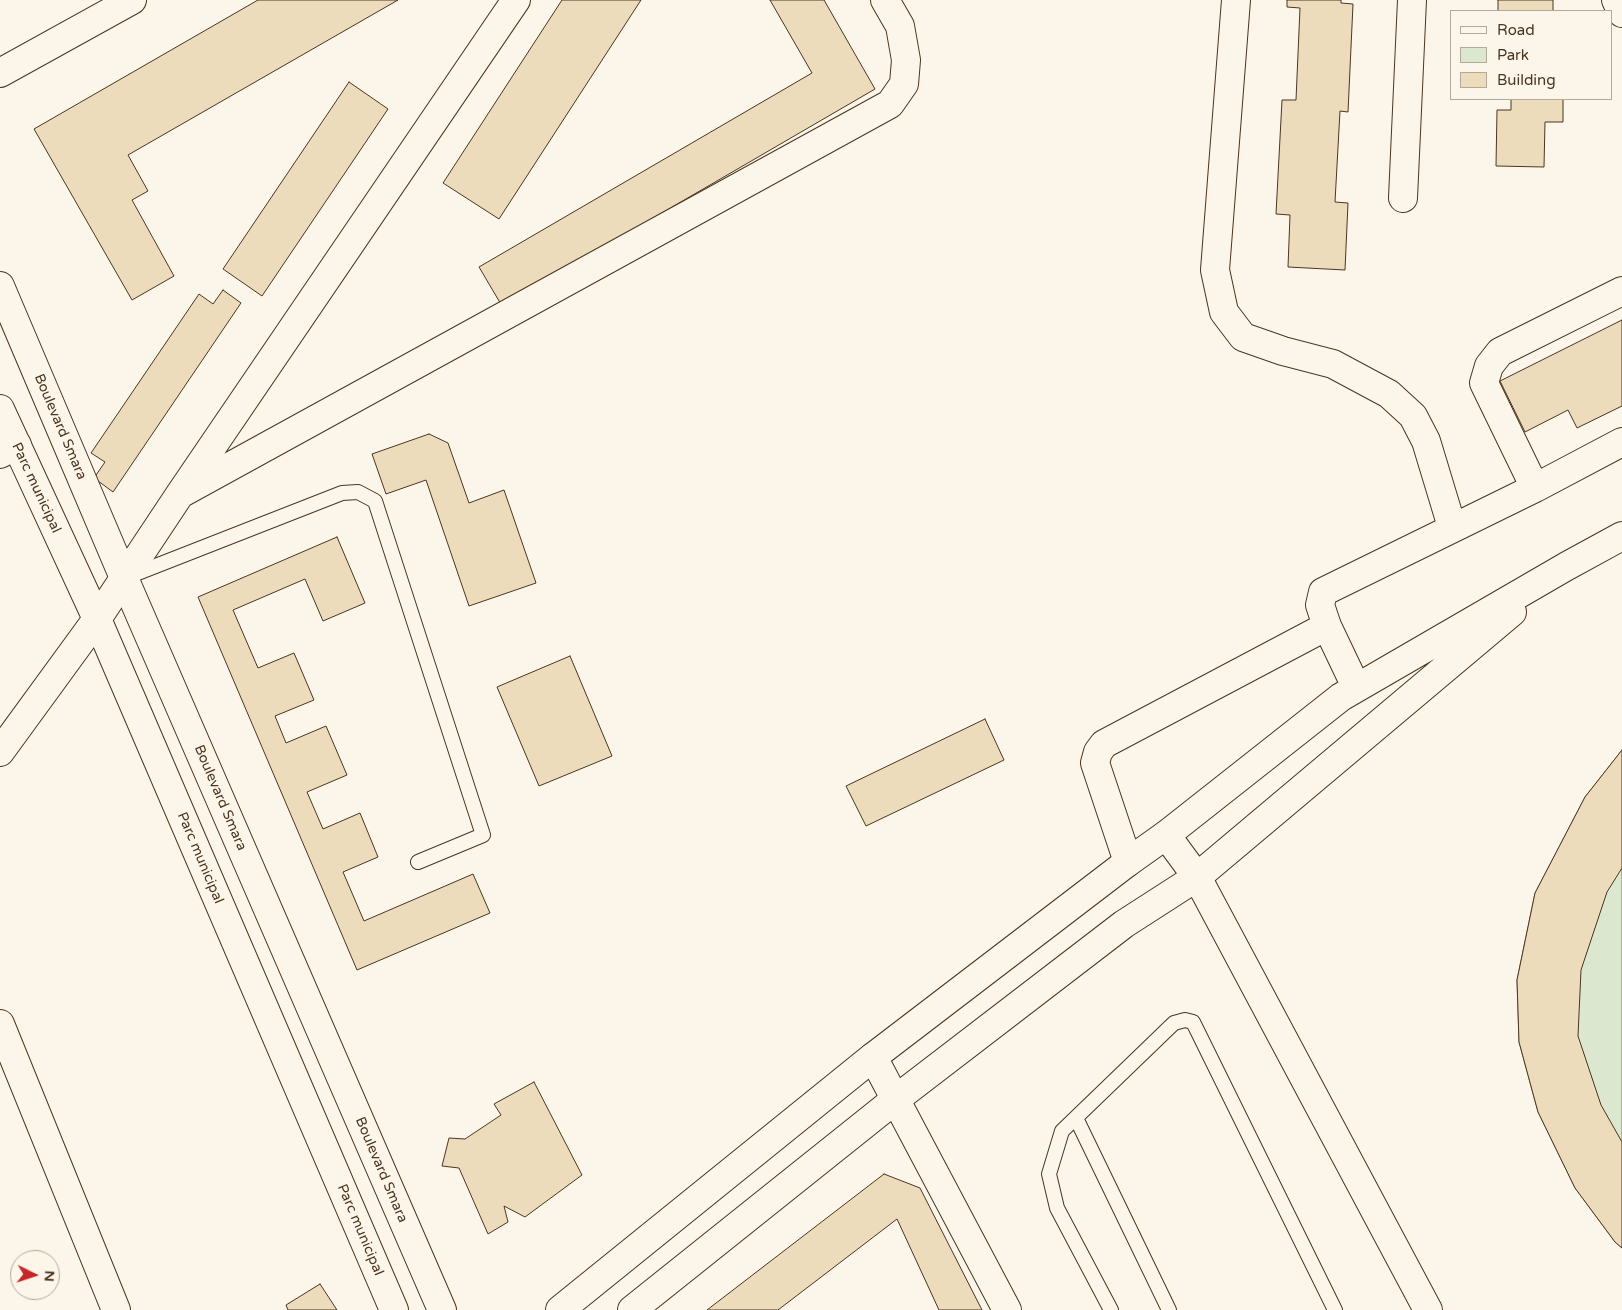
<!DOCTYPE html>
<style>
body{margin:0}
#map{position:relative;width:1622px;height:1310px;overflow:hidden;background:#fbf6e9;font-family:"Varela Round",sans-serif}
canvas{display:block}
.legend{position:absolute;left:1450px;top:10px;width:162px;height:90px;box-sizing:border-box;background:#fbf6e9;border:1px solid #b4a999;margin:0;padding:6px 9px;list-style:none;font-size:15px;color:#4a3520}
.legend li{display:flex;align-items:center;gap:10px;height:25px}
.legend b{width:25px;border:1px solid #b4a999}
.north{position:absolute;left:10px;top:1250px;width:50px;height:50px;box-sizing:border-box;background:#fbf6e9;border:1px solid #b4a999;border-radius:50%;rotate:94deg;font-size:14px;font-weight:700;line-height:20px;text-align:center;color:#4a3520}
.north::after{content:'';display:block;margin:auto;width:18px;height:22px;background:#c62828;clip-path:polygon(50% 0,100% 100%,50% 72%,0 100%)}
</style>
<div id="map">
<canvas width="1622" height="1310"></canvas>
<ul class="legend">
<li><b style="height:6px;background:#fbf6e9"></b>Road</li>
<li><b style="height:14px;background:#dce7d0"></b>Park</li>
<li><b style="height:14px;background:#ecdcbc"></b>Building</li>
</ul>
<div class="north">N</div>
</div>
<script>
const ctx = document.querySelector('canvas').getContext('2d');
ctx.lineJoin = 'round';
function fill(path, color) { ctx.fillStyle = color; ctx.fill(path, 'evenodd'); }
const toPath = rows => new Path2D(rows.map(r => 'M' + r).join(''));
function strokePath(path, color, width, dash) { ctx.strokeStyle = color; ctx.lineWidth = width; ctx.lineCap = dash ? 'butt' : 'round'; ctx.setLineDash(dash || []); ctx.stroke(path); }
function write(font, color, halo, rows, align = 'center') {
  ctx.font = font + ' "Varela Round",sans-serif'; ctx.lineWidth = 4; ctx.setLineDash([]); ctx.textBaseline = 'middle'; ctx.strokeStyle = halo; ctx.fillStyle = color; for (const [text, x, y, turn = 0] of rows) {
    ctx.save(); ctx.translate(x, y); ctx.rotate((+turn || 0) * Math.PI / 180); ctx.textAlign = isNaN(turn) ? turn : align; if (halo) ctx.strokeText(text, 0, 0); ctx.fillText(text, 0, 0); ctx.restore();
  }
}
const green = toPath([
 [1622,750,1622,1248,1615,1242,1575,1188,1538,1112,1519,1042,1517,980,1535,893,1585,797,1622,750]
]);
fill(green, '#dce7d0');
strokePath(green, '#887966', 1);
const building = toPath([
 [258,0,398,0,128,155,148,191,132,200,174,276,132,300,34,129,258,0],
 [562,0,641,0,499,219,443,183,562,0],
 [770,0,824,0,875,89,502,306,479,267,812,73,770,0],
 [1287,0,1341,0,1341,3,1353,4,1348,112,1340,111,1335,202,1348,203,1345,270,1288,267,1290,215,1276,214,1282,100,1296,100,1300,8,1287,7,1287,0],
 [1498,0,1553,0,1553,11,1498,11,1498,0],
 [349,82,388,109,262,296,223,269,349,82],
 [1511,99,1563,99,1563,122,1545,122,1544,167,1496,166,1497,110,1511,110,1511,99],
 [223,290,241,303,113,492,94,478,105,462,91,453,199,294,213,304,223,290],
 [1622,320,1622,406,1577,428,1568,410,1525,432,1500,381,1622,320],
 [429,434,448,443,469,503,504,490,536,583,469,606,426,480,386,494,372,454,429,434],
 [337,537,365,603,323,621,305,579,233,610,258,668,294,653,314,700,275,716,286,743,326,726,347,775,307,792,323,829,360,813,378,857,343,872,364,921,473,874,490,913,357,970,198,597,337,537],
 [570,656,612,756,539,786,497,687,570,656],
 [985,719,1004,760,866,826,846,786,985,719],
 [1622,750,1622,868,1607,892,1581,970,1578,1036,1601,1105,1622,1142,1622,1248,1615,1242,1575,1188,1538,1112,1519,1042,1517,980,1535,893,1585,797,1622,750],
 [534,1082,582,1175,525,1217,504,1206,508,1222,488,1234,459,1168,442,1166,449,1138,465,1139,501,1115,494,1104,534,1082],
 [884,1174,920,1188,982,1310,939,1310,897,1219,778,1310,707,1310,884,1174],
 [320,1284,337,1310,288,1310,286,1305,320,1284]
]);
fill(building, '#ecdcbc');
strokePath(building, '#4a3520', 1);
const lane = toPath([
 [130,576,342,493,358,492,375,501,483,835,418,862],
 [1076,1118,1169,1310],
 [1111,1310,1057,1208,1049,1174,1062,1131,1174,1023,1185,1020,1193,1022,1335,1310]
]);
const street = toPath([
 [1236,0,1215,270,1224,312,1243,337,1283,351,1333,364,1389,394,1413,416,1426,441,1452,527],
 [1616,0,1622,13],
 [1403,198,1412,0],
 [0,454,17,445],
 [1535,488,1484,383,1489,366,1500,352,1622,291],
 [180,494,890,104,904,84,906,60,900,26,885,0],
 [1356,687,1327,626,1320,605,1323,592,1535,488,1622,442],
 [0,752,97,619,180,494,516,0],
 [1128,862,1095,763,1098,752,1104,744,1327,626],
 [0,1024,116,1310],
 [873,1057,1007,1310]
]);
const secondary = toPath([
 [0,73,132,0],
 [0,286,124,578,442,1310],
 [0,409,97,619,394,1310],
 [1166,835,1197,877,1428,1310]
]);
const primary = toPath([
 [560,1310,873,1057,1128,862,1166,835,1341,697,1567,566,1622,536],
 [632,1310,896,1099,1124,924,1197,877,1512,612]
]);
strokePath(lane, '#4a3520', 16);
strokePath(street, '#4a3520', 30);
strokePath(secondary, '#4a3520', 30);
strokePath(primary, '#4a3520', 30);
strokePath(lane, '#fbf6e9', 14);
strokePath(street, '#fbf6e9', 28);
strokePath(secondary, '#fbf6e9', 28);
strokePath(primary, '#fbf6e9', 28);
write('14px', '#4a3520', '#fbf6e9', [
 ["Boulevard Smara",60,427,67],
 ["Parc municipal",36,488,65],
 ["Boulevard Smara",220,798,67],
 ["Parc municipal",200,858,67],
 ["Boulevard Smara",381,1170,67],
 ["Parc municipal",360,1230,67]
]);
</script>
